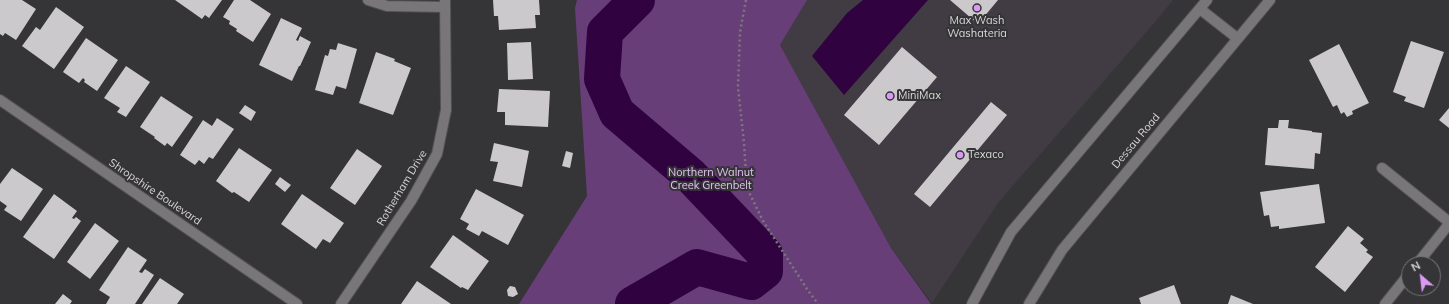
<!DOCTYPE html>
<style>
body{margin:0}
#map{position:relative;width:1449px;height:304px;overflow:hidden;background:#353436;font-family:Mulish,sans-serif}
canvas{display:block}
.north{position:absolute;left:1401px;top:256px;width:40px;height:40px;box-sizing:border-box;background:#353436;border:1px solid #777577;border-radius:50%;rotate:332deg;font-size:11px;font-weight:700;line-height:16px;text-align:center;color:#d9d7d9}
.north::after{content:'';display:block;margin:auto;width:14px;height:18px;background:#db99f5;clip-path:polygon(50% 0,100% 100%,50% 72%,0 100%)}
</style>
<div id="map">
<canvas width="1449" height="304"></canvas>
<div class="north">N</div>
</div>
<script>
const ctx = document.querySelector('canvas').getContext('2d');
ctx.lineJoin = 'round';
function fill(path, color) { ctx.fillStyle = color; ctx.fill(path, 'evenodd'); }
const toPath = rows => new Path2D(rows.map(r => 'M' + r).join(''));
function strokePath(path, color, width, dash) { ctx.strokeStyle = color; ctx.lineWidth = width; ctx.lineCap = dash ? 'butt' : 'round'; ctx.setLineDash(dash || []); ctx.stroke(path); }
function write(font, color, halo, rows, align = 'center') {
  ctx.font = font + ' Mulish,sans-serif'; ctx.lineWidth = 4; ctx.setLineDash([]); ctx.textBaseline = 'middle'; ctx.strokeStyle = halo; ctx.fillStyle = color; for (const [text, x, y, turn = 0] of rows) {
    ctx.save(); ctx.translate(x, y); ctx.rotate((+turn || 0) * Math.PI / 180); ctx.textAlign = isNaN(turn) ? turn : align; if (halo) ctx.strokeText(text, 0, 0); ctx.fillText(text, 0, 0); ctx.restore();
  }
}
fill(toPath([
 [807,0,1173,0,1156,21,998,203,932,303,891,248,780,45]
]), '#413c43');
fill(toPath([
 [577,0,807,0,780,45,891,248,931,304,519,304,587,196,575,8]
]), '#683e79');
fill(toPath([
 [863,0,928,0,844,95,812,56,847,13]
]), '#30023f');
strokePath(toPath([
 [633,304,697,267,751,282,765,271,765,254,690,175,617,113,602,79,605,32,637,0]
]), '#30023f', 36);
fill(toPath([
 [0,0,22,0,36,9,16,40,5,33,3,36,0,34],
 [175,0,222,0,209,18,205,15,202,19],
 [234,0,250,0,271,14,253,42,236,31,237,29,229,24,230,21,223,17],
 [493,0,539,0,540,15,535,15,536,28,499,30,498,16,494,16],
 [950,0,998,0,978,24],
 [56,7,84,27,54,69,22,46,36,27,40,30],
 [281,18,302,28,296,40,298,41,300,36,311,42,300,66,299,66,292,81,259,65],
 [86,38,118,60,97,91,84,82,85,80,83,78,79,83,63,72],
 [1411,41,1444,52,1424,108,1404,101,1406,97,1393,92],
 [531,42,533,79,508,80,507,43],
 [338,43,357,49,346,89,336,86,333,95,315,90,325,55,328,56,330,49,336,50],
 [1339,44,1369,103,1352,111,1353,114,1347,117,1344,112,1341,114,1337,105,1333,107,1309,60],
 [902,47,937,77,879,145,844,115],
 [376,52,395,59,394,61,411,68,393,115,359,103],
 [126,66,150,82,126,117,117,112,120,108,104,98],
 [499,89,550,91,548,127,505,125,505,112,497,112],
 [161,96,193,117,172,147,167,143,165,146,154,138,155,137,140,127],
 [991,102,1007,115,930,207,914,194],
 [245,105,256,112,251,121,239,113],
 [1449,108,1449,128,1439,120],
 [217,118,234,129,213,159,209,157,204,164,199,160,195,165,180,155,203,120,212,126],
 [1279,120,1289,120,1288,128,1312,131,1312,132,1322,133,1320,154,1315,153,1314,169,1265,165,1268,128,1278,128],
 [494,143,529,151,522,187,493,181,498,162,490,161],
 [239,148,272,170,249,202,234,192,232,193,216,181],
 [357,149,382,166,355,205,330,188],
 [566,151,573,153,570,168,562,166],
 [12,168,43,189,21,221,4,210,7,206,0,201,0,184],
 [280,177,291,185,285,192,275,184],
 [1319,184,1325,223,1279,229,1279,226,1271,227,1269,215,1264,216,1260,192],
 [476,189,524,215,508,245,482,231,479,236,466,229,469,224,460,219],
 [54,194,77,211,72,218,74,219,76,217,81,221,54,259,23,237],
 [302,194,344,223,330,243,323,239,316,249,281,224],
 [95,223,119,241,90,279,67,262],
 [1348,226,1364,239,1360,243,1368,250,1366,252,1373,257,1345,292,1315,267],
 [453,235,489,261,468,290,462,287,461,288,430,267],
 [128,247,147,260,139,272,142,273,145,269,154,275,135,304,106,304,110,297,99,290],
 [160,278,184,294,177,304,142,304],
 [417,281,451,304,401,304],
 [1174,285,1181,304,1141,304,1139,298],
 [510,286,515,287,518,294,513,297,508,296,507,290],
 [63,294,72,301,70,304,55,304],
 [1231,295,1253,304,1228,304]
]), '#ccc9cc');
const minor = toPath([
 [368,0,387,6,445,7],
 [1382,168,1449,222],
 [1417,264,1449,224],
 [341,304,411,201,437,154,446,110,445,0],
 [1385,304,1409,274]
]);
const tertiary = toPath([
 [0,100,297,304]
]);
const secondary = toPath([
 [1200,9,1237,38],
 [972,304,1011,232,1207,0],
 [1029,304,1062,250,1270,0]
]);
strokePath(minor, '#525052', 12);
strokePath(tertiary, '#525052', 12);
strokePath(secondary, '#525052', 12);
strokePath(toPath([
 [746,0,740,32,738,87,744,143,747,188,763,221,807,289,818,304]
]), '#7a797b', 2.5, [2, 3]);
strokePath(minor, '#787679', 10);
strokePath(tertiary, '#787679', 10);
strokePath(secondary, '#787679', 10);
for (const [x, y, r, color] of [
 [977,8,4,"#db99f5"],
 [890,96,4,"#db99f5"],
 [960,155,4,"#db99f5"]
]) { const dot = new Path2D(); dot.arc(x, y, r, 0, 2 * Math.PI); ctx.fillStyle = color; ctx.fill(dot); strokePath(dot, '#353436', 1.5); }
write('11px', '#d9d7d9', '#353436', [
 ["Max Wash",977,21,"center"],
 ["Washateria",977,34,"center"],
 ["MiniMax",898,96],
 ["Texaco",968,155]
], 'left');
write('11px', '#d9d7d9', '#353436', [
 ["Dessau Road",1136,141,-50],
 ["Rotherham Drive",402,188,-59],
 ["Shropshire Boulevard",155,192,34]
]);
write('11px', '#e6c0f6', '#353436', [
 ["Northern Walnut",711,173],
 ["Creek Greenbelt",711,186]
]);
</script>
